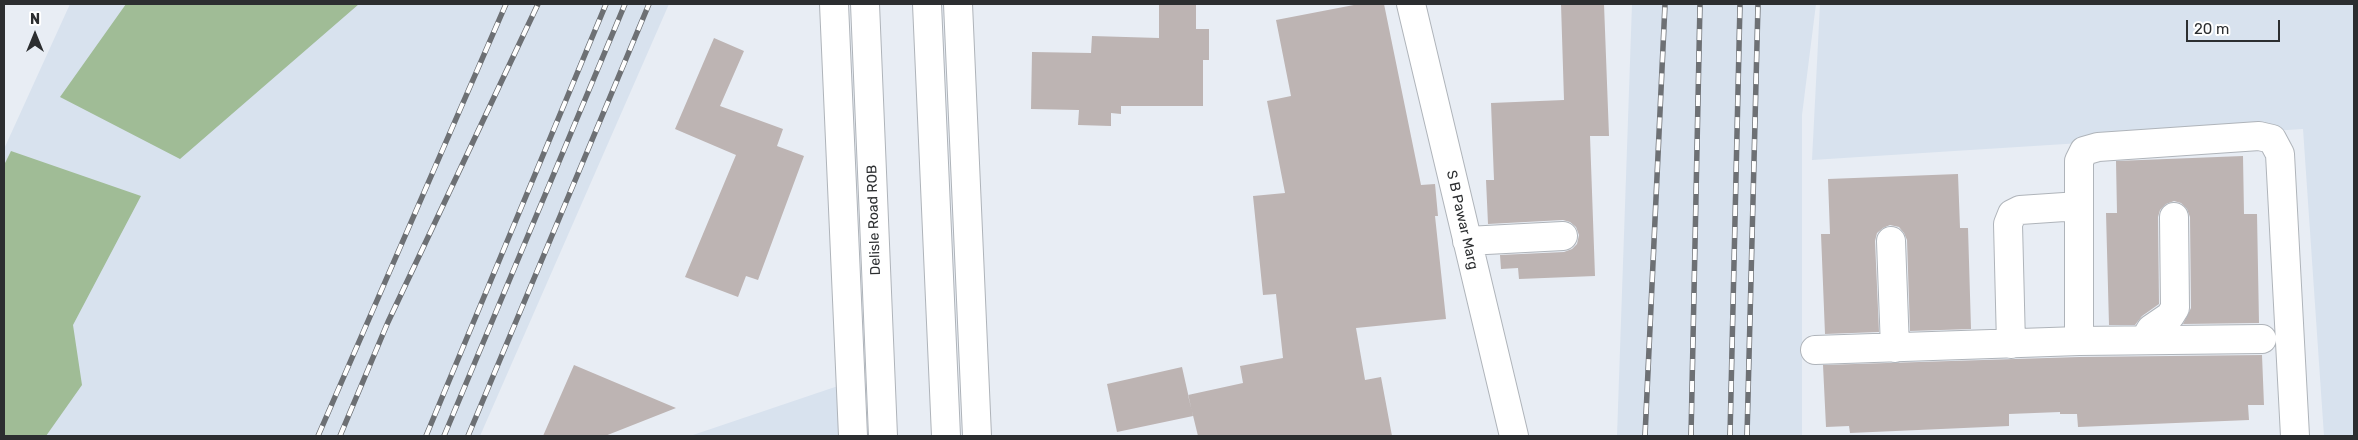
<!DOCTYPE html>
<style>
body{margin:0}
#map{position:relative;width:2358px;height:440px;overflow:hidden;background:#e8edf4;font-family:Rubik,sans-serif}
canvas{display:block}
.frame{position:absolute;inset:0;border:5px solid #2c2e30;pointer-events:none}
.north{position:absolute;left:10px;top:10px;width:50px;height:50px;-webkit-text-stroke:4px #fff;paint-order:stroke;rotate:0deg;font-size:14px;font-weight:700;line-height:20px;text-align:center;color:#2c2e30}
.north::after{content:'';display:block;margin:auto;width:18px;height:22px;background:#2c2e30;clip-path:polygon(50% 0,100% 100%,50% 72%,0 100%)}
.scale{position:absolute;left:2186px;top:20px;width:94px;height:22px;box-sizing:border-box;border:2px solid #2c2e30;border-top:0;padding-left:6px;font-size:15px;line-height:18px;white-space:nowrap;color:#2c2e30;-webkit-text-stroke:4px #fff;paint-order:stroke}
</style>
<div id="map">
<canvas width="2358" height="440"></canvas>
<div class="frame"></div>
<div class="north">N</div>
<div class="scale">20 m</div>
</div>
<script>
const ctx = document.querySelector('canvas').getContext('2d');
ctx.lineJoin = 'round';
function fill(path, color) { ctx.fillStyle = color; ctx.fill(path, 'evenodd'); }
const toPath = rows => new Path2D(rows.map(r => 'M' + r).join(''));
function strokePath(path, color, width, dash) { ctx.strokeStyle = color; ctx.lineWidth = width; ctx.lineCap = dash ? 'butt' : 'round'; ctx.setLineDash(dash || []); ctx.stroke(path); }
function write(font, color, halo, rows, align = 'center') {
  ctx.font = font + ' Rubik,sans-serif'; ctx.lineWidth = 4; ctx.setLineDash([]); ctx.textBaseline = 'middle'; ctx.strokeStyle = halo; ctx.fillStyle = color; for (const [text, x, y, turn = 0] of rows) {
    ctx.save(); ctx.translate(x, y); ctx.rotate((+turn || 0) * Math.PI / 180); ctx.textAlign = isNaN(turn) ? turn : align; if (halo) ctx.strokeText(text, 0, 0); ctx.fillText(text, 0, 0); ctx.restore();
  }
}
fill(toPath([
 [70,4,669,4,480,436,4,436,4,149],
 [1632,4,1816,4,1802,115,1802,436,1617,436],
 [1820,4,2354,4,2354,436,2324,436,2303,129,1812,160],
 [838,386,840,436,690,436]
]), '#d8e2ee');
fill(toPath([
 [126,4,359,4,180,159,60,97],
 [11,151,141,196,73,325,82,385,46,436,4,436,4,165]
]), '#a0bc96');
fill(toPath([
 [1159,4,1196,4,1196,29,1209,29,1209,60,1203,60,1203,106,1121,106,1121,114,1111,113,1111,126,1078,125,1079,110,1031,109,1032,52,1091,53,1092,36,1159,38],
 [1359,4,1384,4,1421,185,1435,184,1438,216,1435,216,1446,319,1356,328,1365,380,1381,377,1392,436,1198,436,1188,395,1243,383,1240,366,1283,358,1276,294,1263,295,1253,196,1285,193,1267,101,1291,96,1276,20],
 [1561,4,1604,4,1609,136,1590,136,1595,276,1519,279,1518,268,1501,269,1500,255,1564,252,1572,249,1577,244,1579,235,1576,227,1570,222,1563,220,1488,224,1486,180,1494,180,1491,103,1564,100],
 [714,38,744,51,720,106,783,129,777,146,804,156,758,280,746,276,738,297,685,277,736,155,675,129],
 [2243,156,2244,214,2257,214,2259,323,2183,324,2191,308,2190,217,2187,209,2181,203,2174,201,2166,204,2160,210,2158,217,2159,304,2142,316,2135,325,2109,325,2106,213,2117,213,2116,161],
 [1958,174,1960,228,1968,228,1971,329,1910,331,1907,240,1904,233,1899,227,1890,225,1883,228,1877,233,1875,241,1879,332,1825,334,1821,234,1830,234,1828,179],
 [2262,355,2264,405,2248,405,2249,420,2078,427,2077,414,2060,414,2060,412,2009,414,2009,426,1850,433,1849,426,1826,427,1823,365,2079,357],
 [574,365,676,408,605,436,543,436],
 [1182,367,1193,416,1117,432,1107,384]
]), '#bdb4b3');
const street = toPath([
 [834,4,853,436],
 [958,4,977,436],
 [1411,4,1514,436],
 [1467,241,1563,236],
 [1891,241,1895,348],
 [2145,339,2151,329,2170,316,2175,308,2174,217],
 [2079,341,2262,339],
 [2011,344,2008,224,2012,214,2020,210,2079,206],
 [1815,350,2079,341,2079,161,2084,151,2098,147,2259,136,2272,139,2280,154,2295,436]
]);
const secondary = toPath([
 [865,4,883,436],
 [927,4,946,436]
]);
strokePath(street, '#afb4ba', 30);
strokePath(secondary, '#afb4ba', 30);
strokePath(street, '#fff', 28);
strokePath(secondary, '#fff', 28);
const rail = toPath([
 [318,436,506,4],
 [340,436,388,322,538,4],
 [426,436,606,4],
 [444,436,625,4],
 [468,436,649,4],
 [1645,436,1665,4],
 [1691,436,1700,4],
 [1730,436,1740,4],
 [1747,436,1758,4]
]);
strokePath(rail, '#6d7074', 5.5);
strokePath(rail, '#fff', 4, [11]);
write('14px', '#2c2e30', '#fff', [
 ["Delisle Road ROB",874,220,-92],
 ["S B Pawar Marg",1462,220,77]
]);
</script>
